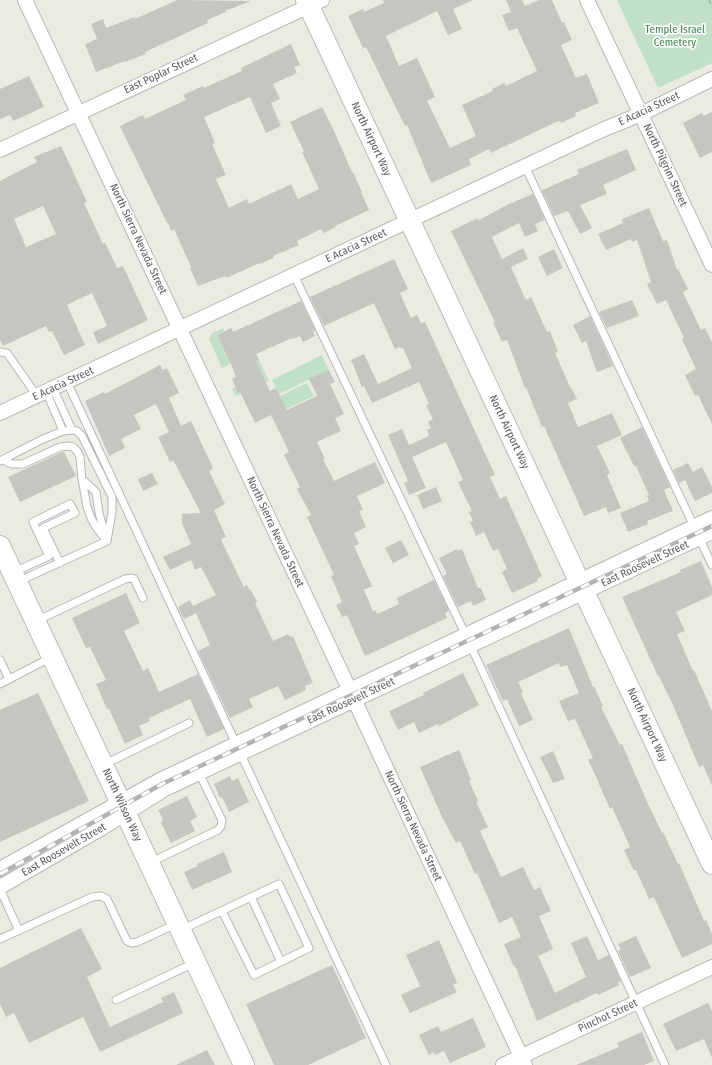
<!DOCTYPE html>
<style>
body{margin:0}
canvas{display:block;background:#ecebe2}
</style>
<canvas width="712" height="1065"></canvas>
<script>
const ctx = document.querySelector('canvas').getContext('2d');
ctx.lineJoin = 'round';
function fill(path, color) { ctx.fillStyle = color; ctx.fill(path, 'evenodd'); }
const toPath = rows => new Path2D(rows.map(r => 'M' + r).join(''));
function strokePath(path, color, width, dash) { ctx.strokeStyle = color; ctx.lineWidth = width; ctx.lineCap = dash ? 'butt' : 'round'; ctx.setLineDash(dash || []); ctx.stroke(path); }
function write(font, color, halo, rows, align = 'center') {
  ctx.font = font + ' "Fira Sans Condensed",sans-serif'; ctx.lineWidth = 3.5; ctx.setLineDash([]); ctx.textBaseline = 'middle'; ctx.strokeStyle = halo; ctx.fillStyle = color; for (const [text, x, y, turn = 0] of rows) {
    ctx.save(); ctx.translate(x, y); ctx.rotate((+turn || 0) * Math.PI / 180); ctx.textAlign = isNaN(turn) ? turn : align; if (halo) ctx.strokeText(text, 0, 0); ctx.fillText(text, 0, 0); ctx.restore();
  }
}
fill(toPath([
 [617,0,712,0,712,63,658,88],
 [223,328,224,331,217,335,230,364,222,368,209,339,212,333],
 [322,355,329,370,279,394,272,380],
 [259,360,269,381,236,396,232,389,236,387,256,361],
 [307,383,314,396,286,409,280,396]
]), '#c0e1c6');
fill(toPath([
 [177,0,251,1,225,11,226,12,207,20,208,23,145,52,146,54,125,62,125,61,96,72,85,44,97,39,91,24,103,19,106,28,135,17,135,19],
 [383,0,473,0,453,9,462,29,448,35,437,11,386,36,399,66,417,58,435,97,427,101,450,148,476,136,462,105,493,91,492,89,504,83,506,86,537,71,517,28,509,31,502,15,511,12,506,0,522,0,525,6,539,0,552,0,562,23,564,22,572,40,561,45,576,78,587,74,599,103,575,113,576,116,561,123,560,121,556,122,491,153,489,149,469,159,471,165,431,183,407,125,405,126,366,47,363,48,348,16,363,9,364,12,384,3],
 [291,44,300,65,294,67,297,73,273,84,280,99,271,103,281,126,266,133,250,97,204,117,215,143,212,144,226,175,216,179,229,208,247,199,249,204,291,184,298,199,319,189,302,152,304,151,290,122,322,107,334,131,352,172,353,172,362,192,361,192,369,210,335,226,336,227,324,233,321,229,297,241,299,245,273,256,274,258,260,264,260,263,226,278,225,276,198,286,190,268,191,267,174,229,171,231,168,223,167,223,120,126,143,115,145,119,186,100,183,95,203,86,204,88,242,71,241,68],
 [29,76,44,107,13,121,10,115,0,119,0,89],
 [712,112,712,152,700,158,683,123,702,113,703,116],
 [61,146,87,202,84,203,103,244,105,243,117,268,123,266,148,320,98,344,93,332,107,326,92,293,67,305,85,345,64,355,52,331,49,332,46,326,3,346,0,339,0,181,37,162,34,157],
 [43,206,56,234,26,247,14,219],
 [627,149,636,170,603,185,607,194,580,205,592,228,580,234,568,211,554,216,542,190,579,174,577,170],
 [533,194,545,220,535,224,538,231,525,237,519,223,492,237,502,259,523,248,528,259,511,267,526,300,531,297,547,332,550,331,558,352,555,353,571,389,572,389,577,399,568,403,578,427,612,413,622,435,597,446,610,473,607,475,621,508,608,513,606,507,584,516,544,426,542,427,526,387,525,388,507,340,502,342,493,322,495,322,451,231,478,218,479,220,509,204],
 [649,208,663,241,667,240,677,270,678,269,688,289,683,292,701,330,705,328,712,342,712,424,698,395,695,396,685,375,696,369,682,339,684,338,666,300,657,304,647,284,651,282,637,240,632,242,631,239,606,250,598,234,623,223,622,219],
 [554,249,563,268,547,276,538,257],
 [394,259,408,289,400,293,411,318,417,315,421,323,425,322,495,475,490,477,500,499,506,496,542,576,537,579,538,581,512,593,502,572,507,569,498,549,493,551,484,532,476,536,470,522,473,521,469,512,472,511,458,482,463,480,446,442,412,457,426,488,409,495,404,483,408,481,388,435,402,429,409,445,429,436,427,430,431,428,428,422,433,419,426,405,429,404,419,382,372,403,364,386,362,387,351,360,364,354,378,384,412,368,403,348,401,349,400,347,395,349,374,303,324,326,310,297],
 [632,300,639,316,607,328,599,312],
 [301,301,315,330,313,332,315,336,303,342,300,336,293,339,292,338,256,354,259,360,256,361,270,391,276,388,287,410,317,396,309,379,329,370,335,382,330,384,344,414,335,418,341,431,317,442,325,459,323,459,334,481,375,462,385,483,357,496,363,510,359,511,366,527,354,533,359,544,354,546,372,586,364,590,373,611,375,610,377,614,399,604,397,598,434,580,449,611,445,613,447,618,365,656,347,615,342,617,336,605,342,602,331,576,334,575,307,517,311,515,297,489,300,487,284,455,289,452,271,415,255,423,240,392,238,393,232,379,236,377,234,371,217,335,231,328,233,332],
 [590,316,613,366,597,372,586,341,582,343,573,325],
 [160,365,163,370,167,368,179,393,169,398,181,426,191,421,213,468,209,471,225,504,214,510,226,537,221,539,222,542,244,587,247,585,250,591,251,590,257,602,255,603,273,641,288,634,290,637,293,636,313,683,305,686,306,690,285,700,278,686,249,699,253,707,230,718,198,651,210,645,196,613,184,619,178,607,190,600,194,608,193,606,216,595,201,567,195,570,191,560,170,570,163,557,191,544,182,523,182,514,201,513,173,460,170,462,158,437,169,432,156,404,134,415,141,429,121,439,125,448,109,456,85,401,104,392,105,394],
 [642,427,670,487,664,490,673,511,647,521,648,524,628,532,620,513,649,501,647,496,649,495,636,466,634,466,620,438],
 [62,452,64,452,76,476,20,502,8,477],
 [688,463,693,472,702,467,712,487,712,493,695,501,685,480,679,483,673,470],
 [152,473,158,484,143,491,138,479],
 [436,487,442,501,423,509,417,495],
 [401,540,409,555,393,563,385,548],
 [457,549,458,551,462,549,478,588,481,588,486,600,473,606,471,601,458,607,443,576,447,574,439,558],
 [701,561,712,587,712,595,676,612,685,631,677,634,693,671,694,670,712,711,712,786,703,765,699,767,673,705,659,676,658,676,622,597,681,572,680,570],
 [126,593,140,623,124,631,143,671,148,668,159,692,198,674,224,729,207,737,190,699,149,718,150,721,139,726,143,735,125,744,109,709,107,709,96,684,106,680,90,647,86,648,72,618],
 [569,628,593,687,594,686,603,706,601,707,620,745,622,744,648,804,662,833,663,832,678,864,679,863,704,921,706,920,712,934,712,944,682,958,654,897,649,899,636,870,634,871,624,850,630,847,612,807,610,809,599,784,599,783,588,760,593,758,575,719,568,721,559,701,579,693,567,665,560,667,559,663,518,682,523,692,521,693,533,720,519,726,507,699,503,701,486,665],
 [463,673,479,705,439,726,438,724,419,733,414,722,398,730,389,711,424,695,423,693],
 [38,693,89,801,0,842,0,710],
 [459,750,471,780,469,781,478,801,476,802,488,827,480,831,501,877,523,867,534,890,540,887,551,911,539,916,553,949,538,956,555,993,586,977,571,943,587,936,598,960,609,955,621,981,618,983,619,985,598,995,597,993,537,1021,515,966,514,967,504,944,521,937,512,917,499,923,477,873,475,874,460,841,456,843,442,817,420,767],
 [553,751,565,779,553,783,540,757],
 [230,776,232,781,238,778,249,802,229,812,222,797,220,798,214,784],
 [187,796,197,817,190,821,195,831,171,843,161,823,163,819,158,810],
 [224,852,232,872,192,890,184,872,198,866,197,864],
 [81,928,102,969,87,977,110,1027,163,1002,161,998,174,992,183,1013,100,1052,83,1017,29,1043,14,1013,6,1017,0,1004,0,968],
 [636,936,651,968,630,977,618,951,621,949,618,944],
 [439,940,457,983,453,985,457,992,410,1013,401,995,420,986,406,955],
 [332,965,366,1038,308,1065,274,1065,246,1004],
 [708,1003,712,1011,712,1058,704,1039,676,1051,663,1024],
 [473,1018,486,1047,450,1063,444,1051,435,1055,434,1052,429,1055,419,1035,438,1026,441,1032],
 [642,1032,654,1061,644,1065,576,1065,619,1047,617,1043],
 [207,1050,215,1065,176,1065]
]), '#c7c5bf');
const lane = toPath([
 [525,166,712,565],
 [294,275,468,640,665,1065],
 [0,352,7,353,37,396],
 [67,382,386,1065],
 [53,388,72,430],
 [46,391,63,431],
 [3,460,12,464,23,464,60,447,69,446,73,447,77,451,80,457,82,479,87,507,91,518,96,527,107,541],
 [0,461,43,439,63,431,72,430,77,431,82,436,112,497,112,512,107,541],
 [82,479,96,492,99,513,105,535],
 [14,572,49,556,33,522,70,504,75,513,43,528,60,563],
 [17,582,107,541],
 [36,621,125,579,132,578,134,579,143,598],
 [0,660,9,679],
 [0,684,50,658],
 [103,765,189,723],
 [149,863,218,830,221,826,222,820,199,773],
 [0,889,19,931],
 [251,897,281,962],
 [181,930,251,897,279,884,309,948,254,975,222,911],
 [0,939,92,897,101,896,107,899,127,941,132,943,137,942,176,924],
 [116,1000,194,963]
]);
const street = toPath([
 [25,0,352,695,525,1065],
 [587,0,712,265],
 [0,150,322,0],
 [0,413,602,130,641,114,712,79],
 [0,869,160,780,712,518],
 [0,887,102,828,165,789,712,532],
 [503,1065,712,967]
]);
const secondary = toPath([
 [306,0,712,864],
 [0,546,244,1065]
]);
strokePath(lane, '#b5b6bb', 9);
strokePath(street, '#b5b6bb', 16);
strokePath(secondary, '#b8b9bf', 22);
strokePath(toPath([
 [709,0,712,6]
]), '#9ac1ac', 2.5, [4, 2]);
strokePath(lane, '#fff', 7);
strokePath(street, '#fff', 14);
strokePath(secondary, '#fff', 20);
const rail = toPath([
 [0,874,162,784,712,526]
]);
strokePath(rail, '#b2b3b3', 4.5);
strokePath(rail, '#fff', 3, [9]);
write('11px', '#3c7f4a', '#fff', [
 ["Temple Israel",675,30],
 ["Cemetery",675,43]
]);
write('11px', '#5a5c61', '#fff', [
 ["East Poplar Street",161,74,-25],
 ["E Acacia Street",649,109,-25],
 ["North Airport Way",371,139,65],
 ["North Pilgrim Street",665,165,65],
 ["North Sierra Nevada Street",138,239,65],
 ["E Acacia Street",356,246,-25],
 ["E Acacia Street",63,384,-25],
 ["North Airport Way",509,432,65],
 ["North Sierra Nevada Street",275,532,65],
 ["East Roosevelt Street",645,564,-25],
 ["East Roosevelt Street",351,701,-25],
 ["North Airport Way",647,725,65],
 ["North Wilson Way",122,805,65],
 ["North Sierra Nevada Street",413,826,65],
 ["East Roosevelt Street",64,850,-30],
 ["Pinchot Street",608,1016,-25]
]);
</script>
